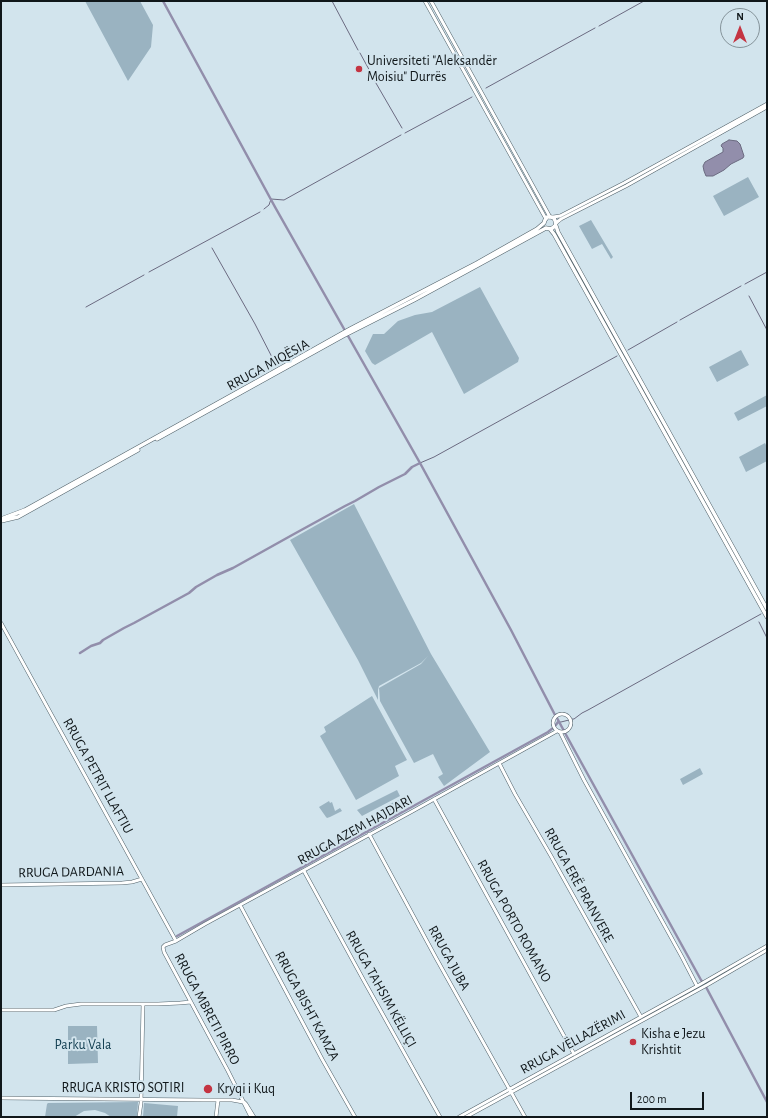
<!DOCTYPE html>
<meta charset="utf-8">
<style>
body{margin:0}
#map{position:relative;width:768px;height:1118px;overflow:hidden;background:#d2e4ed;font-family:"Alegreya Sans",sans-serif}
canvas{display:block}
.frame{position:absolute;inset:0;border:2px solid #10171a;pointer-events:none}
.north{position:absolute;left:720px;top:8px;width:40px;height:40px;box-sizing:border-box;background:#d2e4ed;border:1px solid #849299;border-radius:50%;rotate:0deg;font-size:11px;font-weight:700;line-height:16px;text-align:center;color:#10171a}
.north::after{content:'';display:block;margin:auto;width:14px;height:18px;background:#c43442;clip-path:polygon(50% 0,100% 100%,50% 72%,0 100%)}
.scale{position:absolute;left:630px;top:1092px;width:74px;height:18px;box-sizing:border-box;border:2px solid #10171a;border-top:0;padding-left:5px;font-size:12px;line-height:14px;white-space:nowrap;color:#10171a;-webkit-text-stroke:3px #d2e4ed;paint-order:stroke}
</style>
<div id="map">
<canvas width="768" height="1118"></canvas>
<div class="frame"></div>
<div class="north">N</div>
<div class="scale">200 m</div>
</div>
<script>
const ctx = document.querySelector('canvas').getContext('2d');
ctx.lineJoin = 'round';
function fill(path, color) { ctx.fillStyle = color; ctx.fill(path, 'evenodd'); }
const toPath = rows => new Path2D(rows.map(r => 'M' + r).join(''));
function strokePath(path, color, width, dash) { ctx.strokeStyle = color; ctx.lineWidth = width; ctx.lineCap = dash ? 'butt' : 'round'; ctx.setLineDash(dash || []); ctx.stroke(path); }
function write(font, color, halo, rows, align = 'center') {
  ctx.font = font + ' "Alegreya Sans",sans-serif'; ctx.lineWidth = 4; ctx.setLineDash([]); ctx.textBaseline = 'middle'; ctx.strokeStyle = halo; ctx.fillStyle = color; for (const [text, x, y, turn = 0] of rows) {
    ctx.save(); ctx.translate(x, y); ctx.rotate((+turn || 0) * Math.PI / 180); ctx.textAlign = isNaN(turn) ? turn : align; if (halo) ctx.strokeText(text, 0, 0); ctx.fillText(text, 0, 0); ctx.restore();
  }
}
fill(toPath([
 [85,1,140,1,153,25,151,47,128,81],
 [748,177,759,197,724,216,713,196],
 [591,220,613,257,611,259,602,244,592,249,579,226],
 [480,287,519,358,518,362,464,394,432,332,375,365,372,363,365,351,373,334,384,334,398,321,415,315,432,312],
 [741,350,749,365,717,382,709,367],
 [767,395,767,406,738,421,734,413],
 [765,443,767,447,767,461,746,472,739,457],
 [354,504,431,654,490,752,444,786,438,777,443,774,433,754,414,763,380,701,379,688,421,664,428,656,421,663,379,686,378,690,378,700,358,660,290,540],
 [372,696,407,760,395,766,399,776,356,800,320,736,326,732,324,727],
 [700,768,703,774,683,785,680,779],
 [397,790,400,796,362,816,357,810],
 [408,798,410,800,386,813,382,808,400,799,401,801],
 [329,801,330,803,332,802,335,811,340,808,342,811,330,817,327,818,326,817,319,807],
 [68,1026,97,1026,98,1063,68,1064],
 [138,1102,137,1117,111,1117,105,1113,95,1110,84,1111,74,1117,45,1117,47,1104,48,1103],
 [144,1103,178,1106,177,1117,143,1117]
]), '#9ab3c1');
const water = toPath([
 [729,140,737,141,740,144,744,156,743,158,731,164,724,170,713,176,706,176,704,171,703,166,705,162,723,152,723,148,721,146,722,144,729,140]
]);
fill(water, '#928eab');
strokePath(water, '#6b6a80', 1);
strokePath(toPath([
 [332,1,358,50],
 [599,26,644,1],
 [360,53,372,75],
 [373,78,402,128],
 [486,88,595,28],
 [405,133,472,97],
 [264,209,269,205,271,199,284,200,401,135],
 [212,248,255,324,275,363],
 [149,272,260,212],
 [745,284,767,272],
 [749,296,767,330],
 [86,307,144,275],
 [680,320,741,286],
 [628,350,677,322],
 [420,463,434,457,617,356],
 [759,622,767,638],
 [571,719,574,719,582,713,588,710,676,661,761,614],
 [558,722,561,722,569,720]
]), '#6b6a80', 1);
strokePath(toPath([
 [163,1,275,207,420,463,511,630,555,715],
 [80,653,91,646,100,643,103,640,124,628,134,623,189,593,196,587,217,575,233,568,294,534,345,506,355,501,379,487,405,474,412,467,420,463],
 [557,718,564,731],
 [555,726,558,722],
 [565,733,701,980,706,987,767,1102],
 [177,936,548,732,553,728]
]), '#928eab', 2.5);
const secondary = toPath([
 [425,1,546,219],
 [431,1,550,217],
 [553,217,560,216,624,183,767,104],
 [556,223,561,219,626,186,767,107],
 [1,623,176,941],
 '553 723a9 9 0 1 1 18 0a9 9 0 1 1-18 0Z',
 [560,732,584,780,682,957,697,986],
 [499,763,515,794,551,856,641,1017],
 [434,799,574,1054],
 [369,834,436,958,525,1117],
 [304,871,363,979,440,1117],
 [1,885,122,883,132,882,142,879],
 [240,905,322,1059,355,1117],
 [1,1010,54,1010,66,1006,81,1004,158,1004,180,1003,191,1002],
 [1,1098,203,1100,232,1100,243,1102],
 [244,1102,246,1104,254,1117],
 [139,1117,141,1103,143,1004],
 [216,1117,218,1100],
 [251,1117,228,1071,164,952,163,947,165,945,176,941,205,924,411,812,557,731],
 [459,1117,699,985,767,946],
 [466,1117,707,985,767,950]
]);
const primary = toPath([
 [556,226,558,232,767,609],
 [550,229,554,234,767,617],
 [157,439,343,336,414,300,546,228],
 [1,519,25,510,261,379,350,329,477,263,537,229,544,223,545,220,547,217,551,217,554,218,556,223,555,226,551,229,546,228],
 [1,521,18,517,138,450]
]);
strokePath(secondary, '#516169', 4);
strokePath(primary, '#516169', 4.5);
strokePath(secondary, '#fff', 3);
strokePath(primary, '#fff', 3.5);
for (const [x, y, r, color] of [
 [359,69,4,"#c43442"],
 [633,1042,4,"#c43442"],
 [208,1089,5,"#c43442"]
]) { const dot = new Path2D(); dot.arc(x, y, r, 0, 2 * Math.PI); ctx.fillStyle = color; ctx.fill(dot); strokePath(dot, '#d2e4ed', 1.5); }
write('14px', '#10171a', '#d2e4ed', [
 ["Universiteti \"Aleksandër",367,61],
 ["Moisiu\" Durrës",367,77],
 ["Kisha e Jezu",641,1034],
 ["Krishtit",641,1050],
 ["Kryqi i Kuq",217,1089]
], 'left');
write('14px', '#10171a', '#d2e4ed', [
 ["RRUGA MIQËSIA",268,365,-29],
 ["RRUGA PETRIT LLAFTIU",98,776,61],
 ["RRUGA AZEM HAJDARI",355,830,-29],
 ["RRUGA DARDANIA",71,872,-1],
 ["RRUGA ERË PRANVERE",579,885,61],
 ["RRUGA PORTO ROMANO",514,921,61],
 ["RRUGA JUBA",449,958,61],
 ["RRUGA TAHSIM KËLLIÇI",381,989,61],
 ["RRUGA BISHT KAMZA",307,1006,62],
 ["RRUGA MBRETI PIRRO",207,1009,62],
 ["RRUGA VËLLAZËRIMI",573,1042,-29],
 ["RRUGA KRISTO SOTIRI",123,1088]
]);
write('14px', '#144053', '#d2e4ed', [
 ["Parku Vala",83,1045]
]);
</script>
